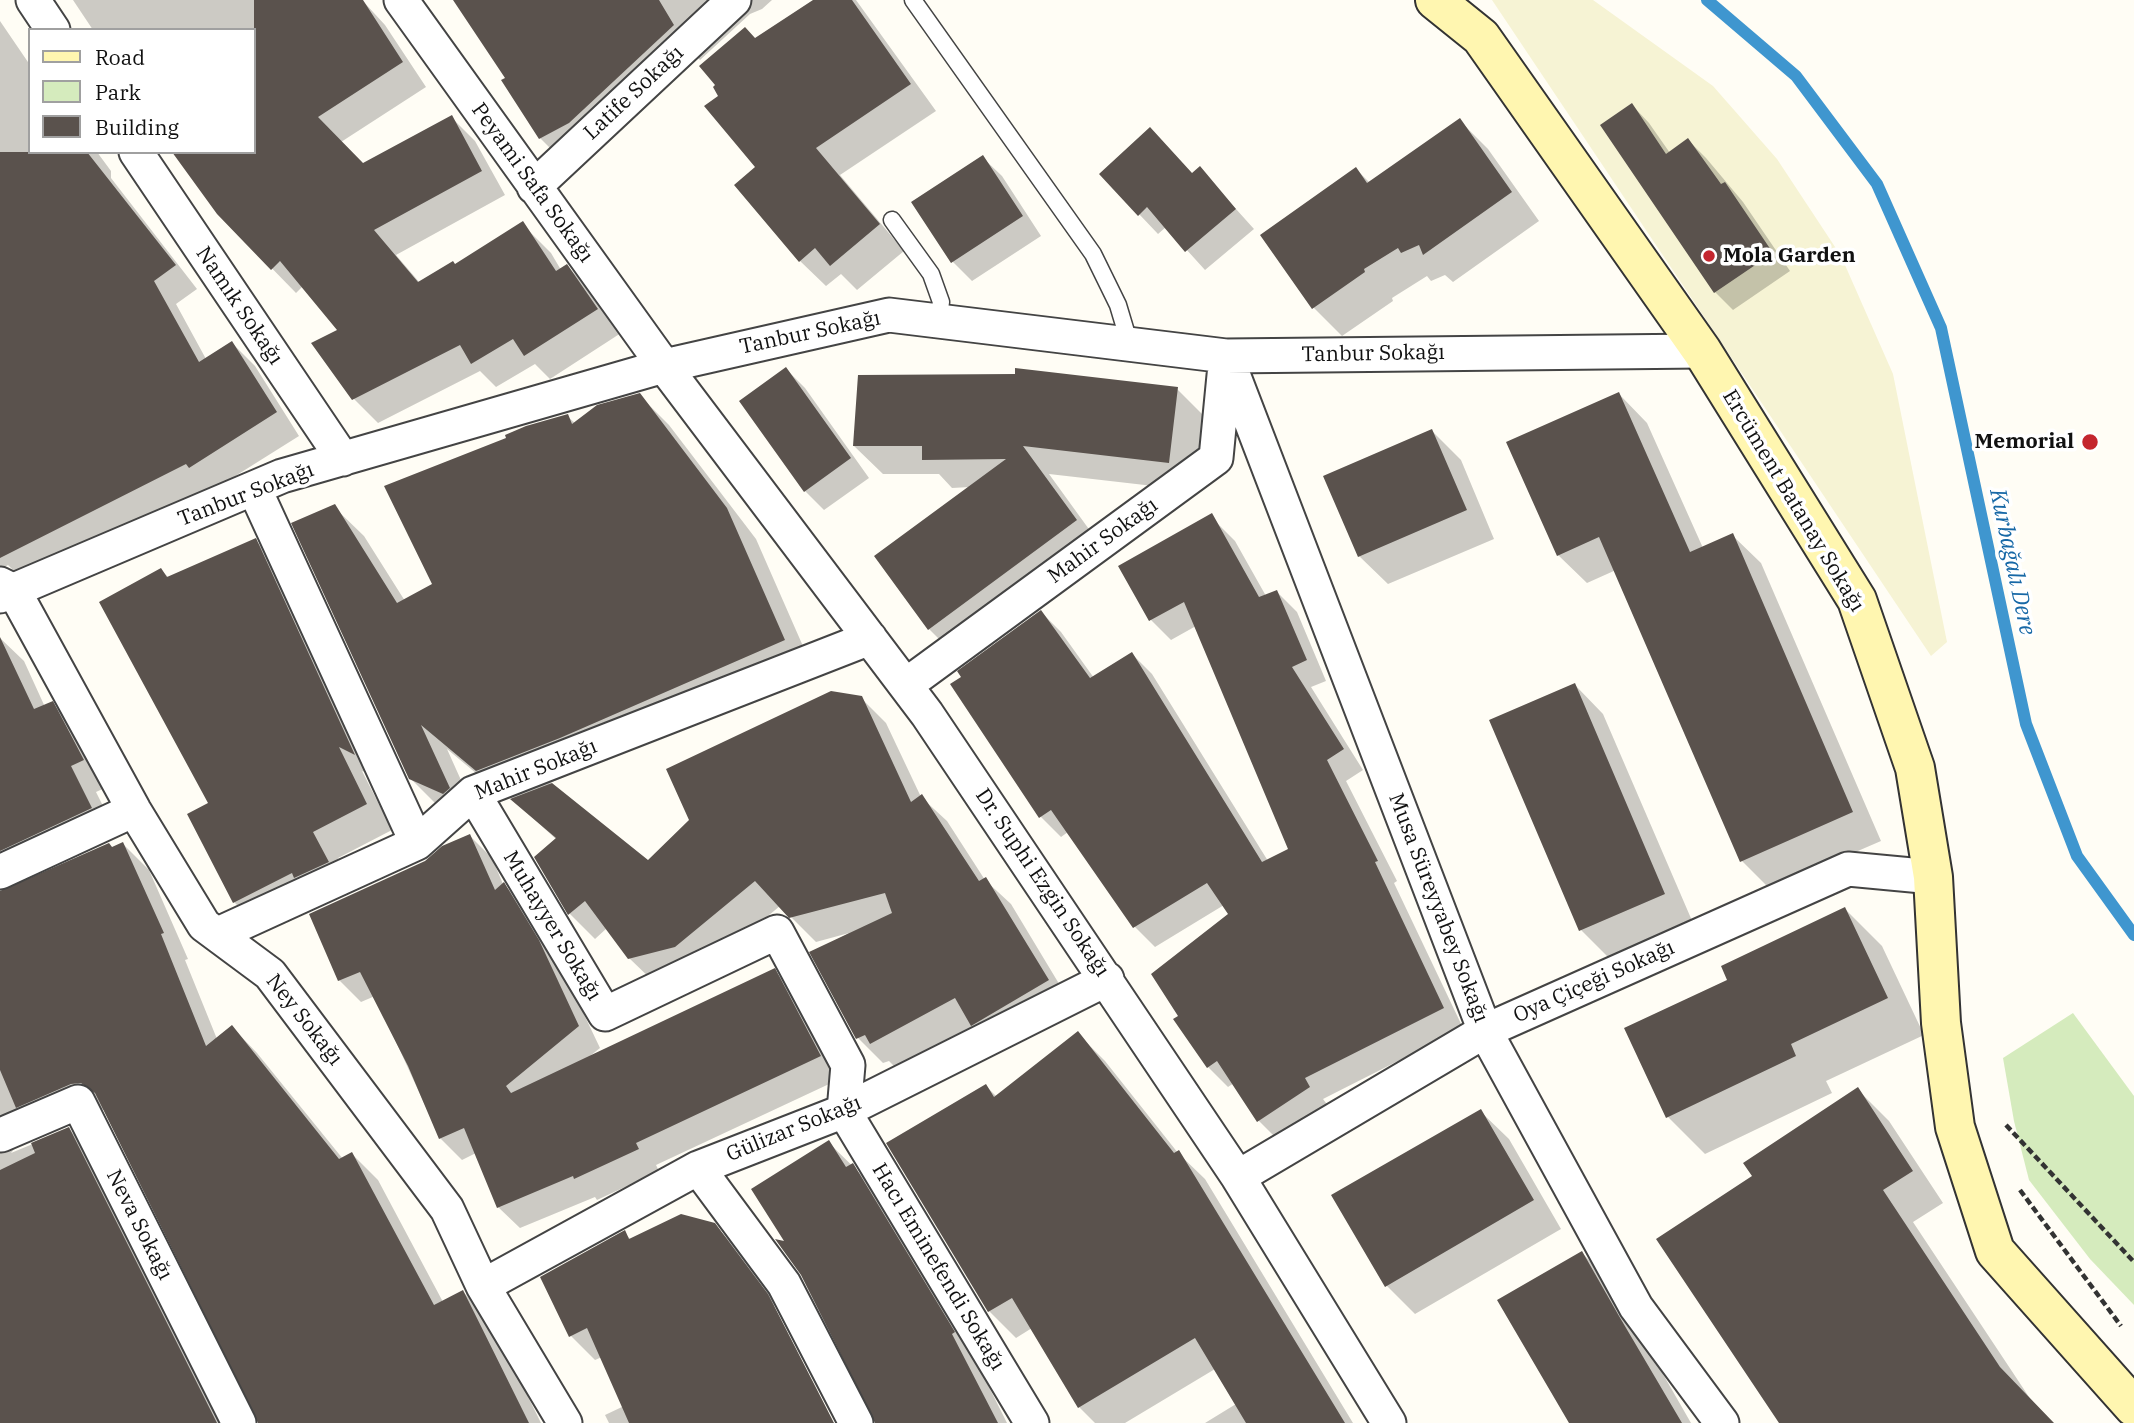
<!DOCTYPE html>
<meta charset="utf-8">
<style>
body{margin:0}
#map{position:relative;width:2134px;height:1423px;overflow:hidden;background:#fffdf5;font-family:"IBM Plex Serif",serif}
canvas{display:block}
.legend{position:absolute;left:28px;top:28px;width:228px;height:126px;box-sizing:border-box;background:#fff;border:2px solid #a0a0a0;margin:0;padding:9px 12px;list-style:none;font-size:21px;color:#111}
.legend li{display:flex;align-items:center;gap:14px;height:35px}
.legend b{width:35px;border:2px solid #a0a0a0}
</style>
<div id="map">
<canvas width="2134" height="1423"></canvas>
<ul class="legend">
<li><b style="height:9px;background:#fff6b0"></b>Road</li>
<li><b style="height:19px;background:#d5ebbd"></b>Park</li>
<li><b style="height:19px;background:#5a524d"></b>Building</li>
</ul>
</div>
<script>
const ctx = document.querySelector('canvas').getContext('2d');
ctx.lineJoin = 'round';
function fill(path, color) { ctx.fillStyle = color; ctx.fill(path, 'evenodd'); }
const toPath = rows => new Path2D(rows.map(r => 'M' + r).join(''));
function strokePath(path, color, width, dash) { ctx.strokeStyle = color; ctx.lineWidth = width; ctx.lineCap = dash ? 'butt' : 'round'; ctx.setLineDash(dash || []); ctx.stroke(path); }
function write(font, color, halo, rows, align = 'center') {
  ctx.font = font + ' "IBM Plex Serif",serif'; ctx.lineWidth = 7; ctx.setLineDash([]); ctx.textBaseline = 'middle'; ctx.strokeStyle = halo; ctx.fillStyle = color; for (const [text, x, y, turn = 0] of rows) {
    ctx.save(); ctx.translate(x, y); ctx.rotate((+turn || 0) * Math.PI / 180); ctx.textAlign = isNaN(turn) ? turn : align; if (halo) ctx.strokeText(text, 0, 0); ctx.fillText(text, 0, 0); ctx.restore();
  }
}
fill(toPath([
 [1492,0,1593,0,1713,86,1777,159,1841,256,1893,374,1947,642,1931,656]
]), '#f6f3d4');
fill(toPath([
 [2073,1013,2134,1096,2134,1305,2090,1259,2029,1180,2014,1121,2003,1058]
]), '#d5ebbd');
fill(toPath([
 [73,0,362,0,385,25,426,87,341,142,363,165,451,117,475,141,505,195,396,255,420,283,526,228,551,253,561,270,567,266,591,290,621,333,550,379,535,364,496,387,480,371,378,423,354,399,340,331,303,286,296,293,217,212,254,152,254,30,93,30],
 [455,0,772,0,762,9,750,14,700,60,698,58,598,151,569,167,540,138,503,81,507,78],
 [816,0,856,0,936,111,840,175,904,251,857,290,841,274,826,286,800,261,757,167,721,97],
 [0,21,30,65,30,152,97,152,111,171,111,178,197,289,176,304,206,359,232,343,255,366,299,436,213,490,210,487,24,581,8,565,0,570],
 [1632,105,1649,123,1670,153,1688,140,1706,158,1743,202,1790,271,1733,310,1715,292],
 [1459,120,1488,149,1539,221,1453,282,1445,275,1431,281,1427,276,1392,298,1393,301,1342,336,1314,308,1263,235,1356,169,1370,183],
 [982,157,1002,176,1041,236,972,281,953,262,914,203],
 [1200,169,1254,229,1205,270,1166,227,1158,234,1101,174,1193,175],
 [786,369,805,388,869,478,824,510,805,491],
 [1177,389,1206,418,1197,491,1049,474,1104,550,957,657,929,629,970,487,952,488,939,474,883,474,854,446],
 [1619,394,1647,423,1703,548,1732,535,1761,563,1881,841,1770,889,1742,861,1616,570,1587,583,1558,555],
 [639,395,669,425,756,539,813,669,550,783,648,862,861,698,886,723,921,797,947,821,985,880,1011,904,1067,997,998,1049,974,1026,896,1068,889,1061,883,1063,858,1038,812,953,849,933,816,942,780,906,700,972,655,983,629,958,607,928,595,939,570,914,536,858,557,840,511,798,507,799,447,749,478,818,473,822,440,808,410,778,334,507,364,536,405,601,435,584,567,416,576,424],
 [1432,431,1461,460,1494,539,1388,584,1359,556],
 [1215,521,1235,541,1266,596,1277,592,1297,612,1326,681,1311,687,1363,770,1346,781,1397,881,1394,883,1463,1028,1323,1099,1329,1107,1279,1141,1259,1121,1234,1083,1228,1087,1208,1067,1180,1016,1231,914,1224,905,1155,947,1135,927,1068,832,1061,837,1041,817,1041,612,1061,632,1094,678,1132,654,1152,674,1268,861,1291,850,1196,626,1171,640,1151,620,1121,566],
 [255,540,281,566,379,778,362,771,392,830,338,858,353,888,260,928,234,902,161,570,169,578],
 [0,638,24,661,45,707,52,703,78,729,109,786,96,792,117,834,17,880,10,890,123,844,149,870,188,959,185,960,217,1039,232,1027,257,1053,343,1159,352,1154,378,1180,443,1302,463,1292,489,1318,541,1423,258,1423,258,1414,106,1110,98,1109,19,1143,11,1153,69,1129,94,1155,229,1423,0,1423],
 [1575,685,1603,714,1693,923,1609,958,1581,930],
 [470,836,492,858,503,884,526,906,560,964,600,1048,590,1056,774,971,796,992,842,1078,656,1165,659,1171,597,1200,595,1197,520,1228,498,1207,476,1153,462,1160,440,1138,375,996,361,1002,339,980,426,862],
 [1845,909,1882,946,1924,1035,1826,1081,1832,1093,1705,1154,1668,1117,1730,981],
 [1078,1034,1105,1061,1178,1153,1205,1179,1353,1423,1205,1423,1236,1404,1215,1369,1125,1423,1095,1423,1079,1407,1032,1328,1016,1338,989,1311,986,1086,997,1097],
 [1857,1089,1889,1121,1943,1203,1913,1222,2031,1400,2053,1423,1781,1423,1754,1176],
 [1480,1111,1509,1139,1561,1229,1415,1314,1386,1285],
 [828,1142,877,1190,975,1359,1007,1423,892,1423,787,1244],
 [714,1225,739,1250,779,1303,774,1306,832,1423,609,1423,605,1415,624,1406,602,1357,595,1360,571,1336,624,1232,631,1240],
 [1582,1253,1609,1280,1691,1423,1571,1423]
]), '#0003');
strokePath(toPath([
 [1707,0,1796,76,1877,184,1941,328,2026,724,2077,856,2134,935]
]), '#3f96cf', 12);
fill(toPath([
 [254,0,363,0,403,62,318,117,363,163,452,115,482,171,374,230,418,282,453,261,455,264,523,221,556,271,567,264,598,309,524,356,513,339,471,364,460,345,352,400,311,343,337,330,280,261,271,270,217,214,172,152,254,152],
 [453,0,659,0,674,25,569,123,539,139,501,80,505,78],
 [813,0,852,0,911,84,816,148,880,224,830,266,815,248,799,262,734,185,755,167,704,106,718,96,713,87,715,85,699,66,745,27,755,38],
 [1632,103,1666,154,1688,138,1721,184,1725,182,1773,253,1714,293,1600,125],
 [1460,118,1512,192,1423,255,1419,245,1401,253,1398,248,1364,269,1365,272,1312,309,1260,235,1356,167,1367,183],
 [1150,127,1192,173,1200,166,1236,209,1185,252,1147,207,1138,216,1099,174],
 [0,152,87,152,176,265,154,281,199,362,232,341,277,412,189,468,186,464,0,558],
 [983,155,1023,216,951,263,911,202],
 [786,367,851,458,804,492,739,401],
 [1015,368,1178,387,1169,463,1023,446,1077,520,928,630,874,556,1006,459,922,460,922,446,853,446,858,375,1015,374],
 [1619,392,1690,552,1733,533,1853,812,1740,862,1599,537,1557,556,1506,442],
 [640,393,727,508,785,640,560,738,476,771,421,725,450,788,443,794,409,779,291,523,335,504,397,603,432,584,384,486,506,438,505,435,526,426,568,414,572,424,597,405],
 [1432,429,1467,510,1358,557,1323,476],
 [1212,513,1259,597,1277,590,1307,660,1292,667,1344,749,1327,760,1378,861,1375,862,1444,1008,1305,1078,1310,1087,1257,1122,1217,1061,1207,1068,1173,1019,1178,1016,1151,974,1228,914,1207,883,1133,928,1051,810,1039,818,950,684,961,677,957,671,1041,610,1090,678,1132,652,1262,862,1288,849,1184,602,1149,621,1118,566],
 [256,538,355,755,339,747,367,804,313,832,329,862,294,878,292,873,233,903,187,814,208,803,99,602,161,568,167,577],
 [0,637,34,709,53,701,84,760,71,766,92,808,0,851],
 [1575,683,1665,894,1579,931,1489,720],
 [831,691,862,696,911,802,922,794,979,881,986,877,1049,980,971,1026,955,998,870,1044,865,1035,856,1039,809,952,892,913,885,893,789,918,755,881,675,947,628,959,585,901,568,915,534,857,556,838,510,799,552,783,648,860,689,820,666,769],
 [470,834,495,890,504,882,539,940,579,1026,506,1086,511,1093,775,968,821,1056,636,1143,639,1149,574,1179,573,1176,497,1208,464,1128,439,1139,408,1066,360,972,338,981,309,914,425,861,442,846],
 [123,842,164,933,161,934,206,1046,232,1025,339,1159,352,1152,434,1305,463,1290,529,1423,258,1423,95,1093,81,1083,71,1084,16,1108,0,1070,0,891,109,843,112,847],
 [1845,907,1888,998,1791,1044,1796,1056,1666,1118,1624,1028,1727,980,1721,966],
 [1078,1031,1174,1153,1179,1150,1345,1423,1246,1423,1195,1338,1078,1408,1012,1298,988,1312,886,1143,986,1084,994,1097],
 [1858,1087,1913,1171,1883,1190,2000,1367,2054,1423,1779,1423,1656,1239,1752,1176,1743,1163],
 [1481,1109,1534,1200,1385,1287,1331,1195],
 [69,1127,217,1423,0,1423,0,1170,35,1153,31,1143],
 [829,1140,846,1167,853,1163,955,1332,952,1334,998,1423,875,1423,801,1275,775,1239,784,1241,751,1189],
 [681,1214,715,1223,768,1294,834,1423,629,1423,587,1328,569,1337,540,1277,625,1230,629,1239],
 [1582,1251,1619,1316,1682,1423,1569,1423,1497,1300]
]), '#5a524d');
const lane = toPath([
 [913,0,1093,254,1118,305,1130,345],
 [892,220,931,274,941,302,938,321]
]);
const street = toPath([
 [33,0,53,30],
 [401,0,664,366,927,714,1238,1177,1389,1423],
 [136,152,343,459],
 [534,187,734,0],
 [1226,356,1485,1031,1636,1307,1722,1423],
 [254,488,417,843],
 [0,584,14,591,134,810,204,925,270,974,447,1209,483,1286,565,1423],
 [0,596,282,476,664,366,889,315,1226,356,1702,351],
 [906,685,1216,458,1225,365],
 [473,793,605,1014,777,932,848,1065,844,1111,1032,1423],
 [0,872,134,810],
 [218,934,417,843,473,793,870,638],
 [1,1135,78,1102,239,1423],
 [698,1168,784,1284,856,1423],
 [1238,1177,1485,1031,1848,869,1933,877],
 [483,1286,698,1168,844,1111,1107,979]
]);
const secondary = toPath([
 [1435,0,1481,37,1702,351,1857,600,1915,768,1933,877,1941,1023,1955,1127,1995,1251,2134,1407]
]);
strokePath(lane, '#444', 19);
strokePath(street, '#444', 37);
strokePath(secondary, '#333', 42);
strokePath(toPath([
 [2006,1125,2134,1262],
 [2020,1190,2121,1326]
]), '#333', 4.5, [7, 3.5]);
strokePath(lane, '#fff', 16);
strokePath(street, '#fff', 33);
strokePath(secondary, '#fff6b0', 38);
for (const [x, y, r, color] of [
 [1709,256,7,"#c4262e"],
 [2090,442,9,"#c4262e"]
]) { const dot = new Path2D(); dot.arc(x, y, r, 0, 2 * Math.PI); ctx.fillStyle = color; ctx.fill(dot); strokePath(dot, '#fff', 2.5); }
write('21px', '#111', '#fff', [
 ["Latife Sokağı",634,93,-43],
 ["Peyami Safa Sokağı",532,183,54],
 ["Namık Sokağı",239,306,56],
 ["Tanbur Sokağı",810,333,-12],
 ["Tanbur Sokağı",1373,354,-1],
 ["Tanbur Sokağı",246,495,-21],
 ["Ercüment Batanay Sokağı",1793,501,59],
 ["Mahir Sokağı",1103,541,-36],
 ["Mahir Sokağı",536,770,-22],
 ["Dr. Suphi Ezgin Sokağı",1042,883,56],
 ["Musa Süreyyabey Sokağı",1438,908,69],
 ["Muhayyer Sokağı",552,926,59],
 ["Oya Çiçeği Sokağı",1594,982,-24],
 ["Ney Sokağı",304,1020,52],
 ["Gülizar Sokağı",794,1129,-22],
 ["Neva Sokağı",139,1225,63],
 ["Hacı Eminefendi Sokağı",938,1267,59]
]);
write('bold 21px', '#111', '#fff', [
 ["Mola Garden",1723,256],
 ["Memorial",2074,442,"right"]
], 'left');
write('italic 23px', '#1768a6', '#fff', [
 ["Kurbağalı Dere",2012,562,78]
]);
</script>
